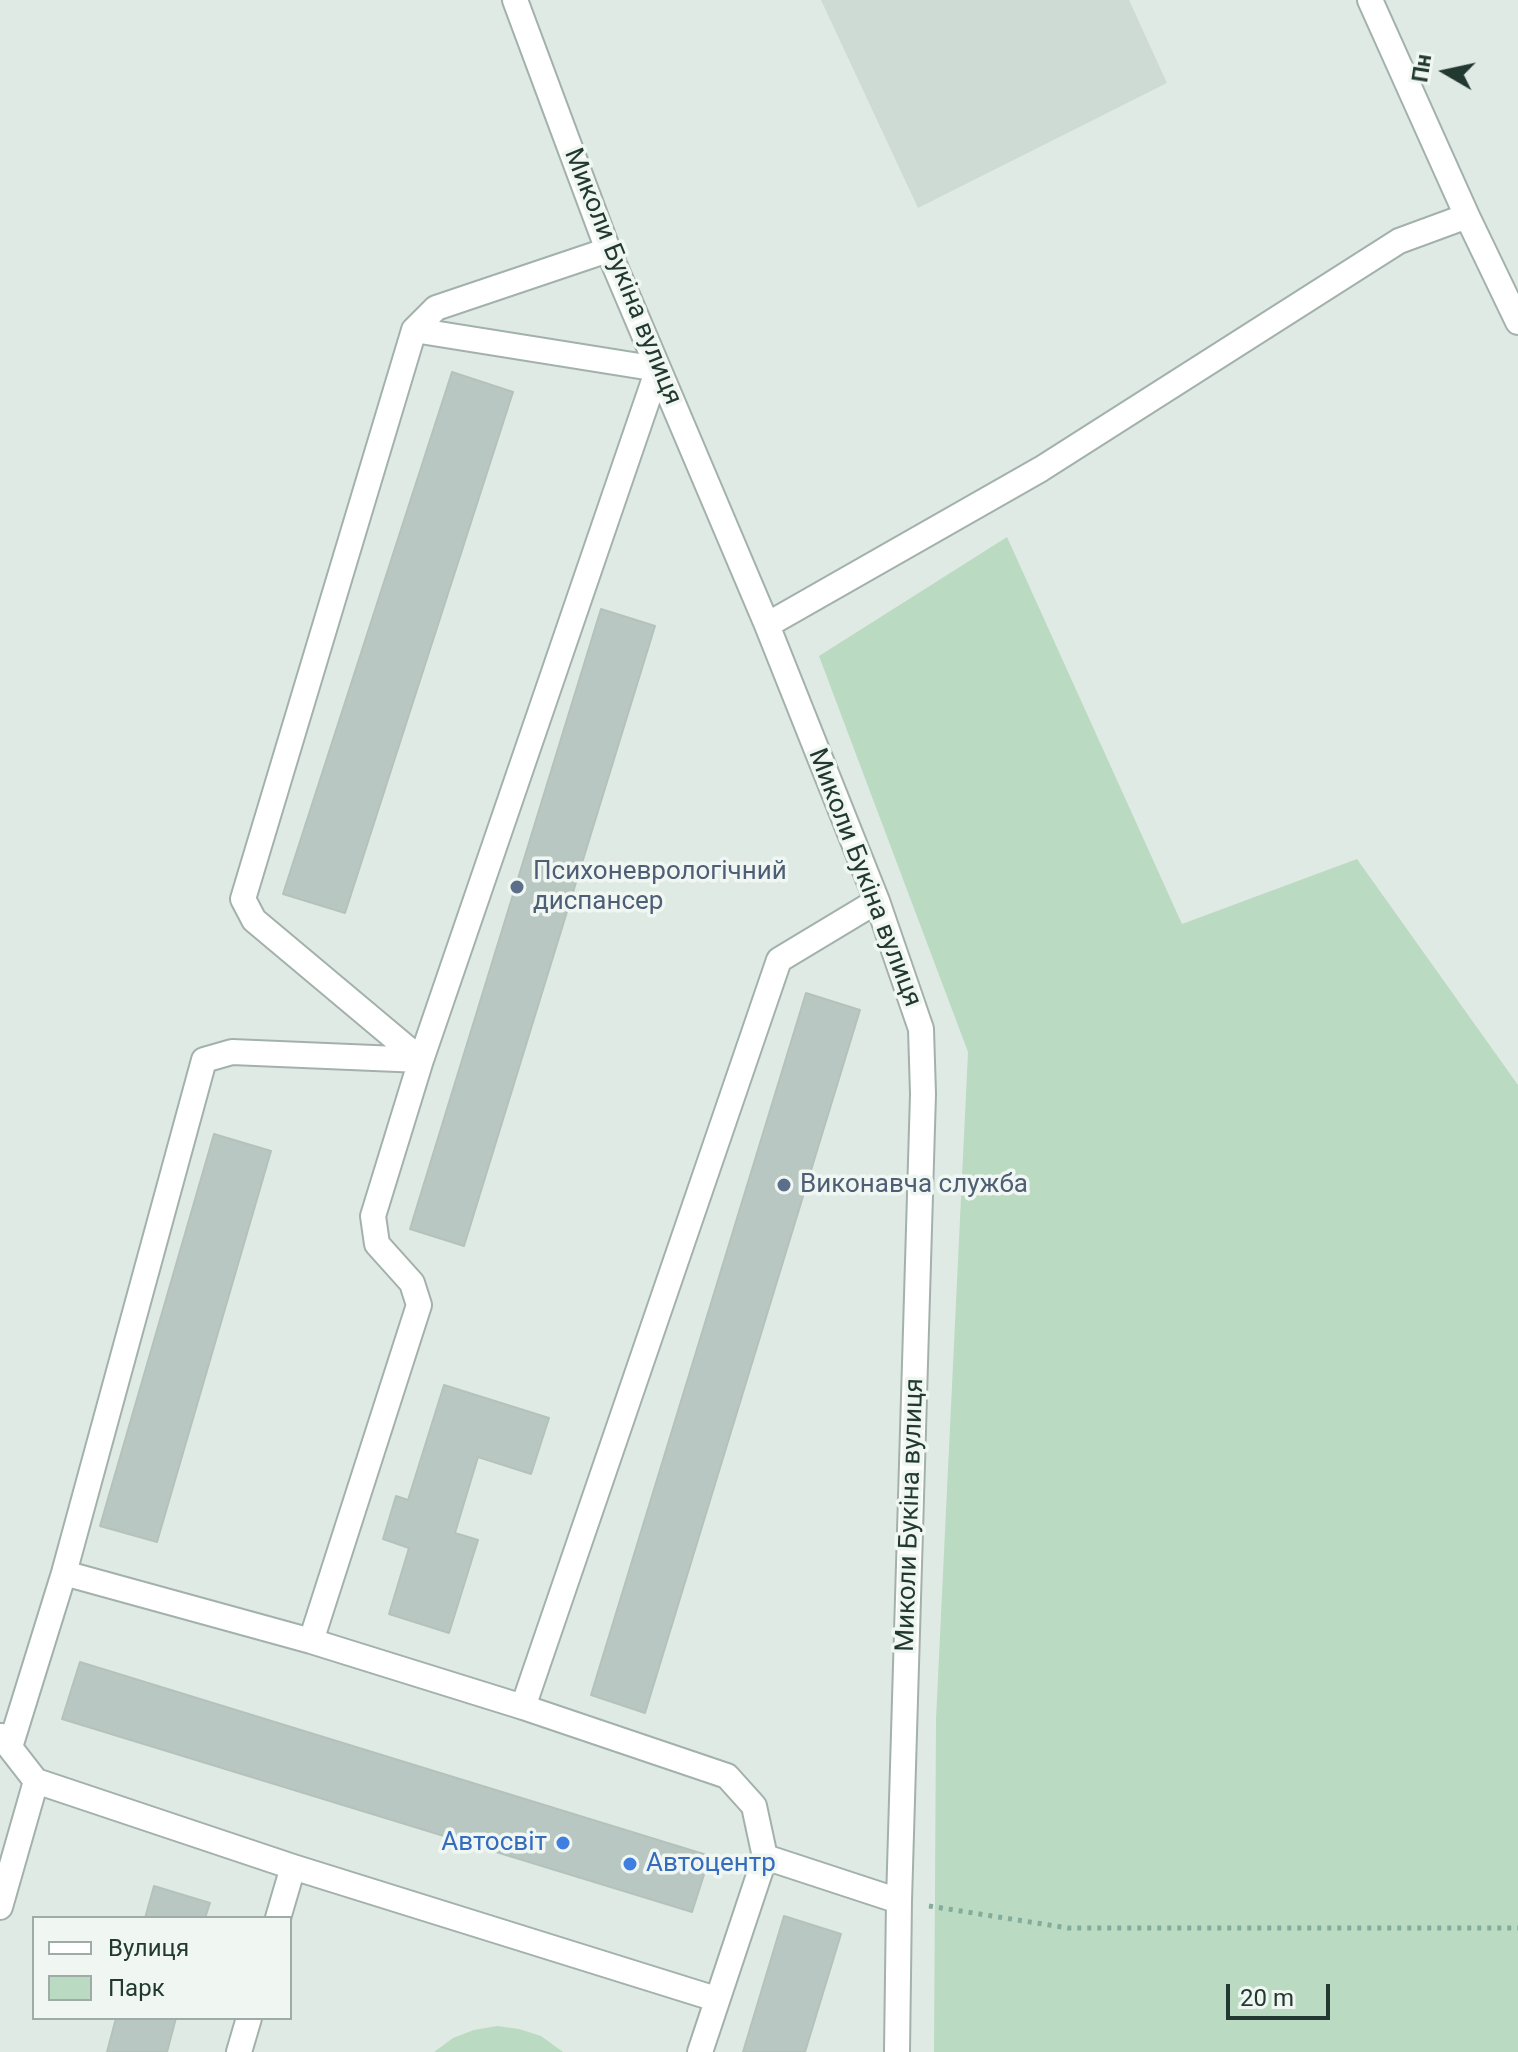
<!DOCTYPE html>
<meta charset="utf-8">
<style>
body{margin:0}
#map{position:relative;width:1518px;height:2052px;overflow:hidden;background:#e0eae5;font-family:Roboto,sans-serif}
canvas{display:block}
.legend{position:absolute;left:32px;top:1916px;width:260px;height:104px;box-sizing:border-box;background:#f0f7f3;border:2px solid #9eaba6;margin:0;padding:10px 14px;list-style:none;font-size:24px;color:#223932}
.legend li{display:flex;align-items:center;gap:16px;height:40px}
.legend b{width:40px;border:2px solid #9eaba6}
.north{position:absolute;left:1406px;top:32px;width:80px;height:80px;-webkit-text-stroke:6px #f0f7f3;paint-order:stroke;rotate:279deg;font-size:22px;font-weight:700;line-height:32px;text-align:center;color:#223932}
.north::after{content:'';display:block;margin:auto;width:28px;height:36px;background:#223932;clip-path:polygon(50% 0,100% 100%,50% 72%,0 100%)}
.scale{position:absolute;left:1226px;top:1984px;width:104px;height:36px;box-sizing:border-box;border:4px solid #223932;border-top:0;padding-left:10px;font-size:24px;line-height:28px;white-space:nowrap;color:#223932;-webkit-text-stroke:6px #f0f7f3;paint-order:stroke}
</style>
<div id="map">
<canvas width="1518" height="2052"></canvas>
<ul class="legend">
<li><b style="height:10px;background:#fff"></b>Вулиця</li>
<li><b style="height:22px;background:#badac1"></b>Парк</li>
</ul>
<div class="north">Пн</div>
<div class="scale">20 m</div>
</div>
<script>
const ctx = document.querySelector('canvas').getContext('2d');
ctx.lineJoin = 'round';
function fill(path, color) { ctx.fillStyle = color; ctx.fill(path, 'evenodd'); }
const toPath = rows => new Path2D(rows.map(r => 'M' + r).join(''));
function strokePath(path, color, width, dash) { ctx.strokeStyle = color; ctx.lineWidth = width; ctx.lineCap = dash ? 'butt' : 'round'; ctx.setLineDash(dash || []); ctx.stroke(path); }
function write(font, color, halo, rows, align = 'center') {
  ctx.font = font + ' Roboto,sans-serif'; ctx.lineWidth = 7; ctx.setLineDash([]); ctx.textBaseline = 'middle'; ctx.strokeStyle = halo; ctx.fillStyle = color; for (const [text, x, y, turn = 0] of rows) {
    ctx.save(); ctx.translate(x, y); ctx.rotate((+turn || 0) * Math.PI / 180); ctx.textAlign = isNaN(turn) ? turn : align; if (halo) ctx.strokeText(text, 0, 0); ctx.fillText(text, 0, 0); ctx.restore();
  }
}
fill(toPath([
 [821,0,1129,0,1167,83,918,208]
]), '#cedad4');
fill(toPath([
 [1007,537,1182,924,1357,859,1518,1085,1518,2052,934,2052,936,1719,968,1052,819,656],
 [497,2026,519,2029,541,2036,563,2052,434,2052,453,2038,474,2030]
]), '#badac1');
const building = toPath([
 [452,372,513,392,345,913,283,894,452,372],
 [601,609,655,626,464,1246,410,1229,601,609],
 [806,993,860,1010,645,1713,591,1695,806,993],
 [214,1134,271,1151,157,1542,100,1526,214,1134],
 [444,1385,549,1418,531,1474,478,1457,455,1533,478,1540,449,1633,389,1614,409,1548,383,1539,396,1496,408,1500,444,1385],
 [80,1662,710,1856,692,1912,62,1719,80,1662],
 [154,1886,210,1903,205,1918,145,1918,154,1886],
 [784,1916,841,1934,805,2052,743,2052,784,1916],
 [116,2018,176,2018,167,2052,107,2052,116,2018]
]);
fill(building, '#b8c7c1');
strokePath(building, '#b3c3bc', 2);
const minor = toPath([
 [515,0,608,250,767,625,877,901,921,1029,923,1094,899,1901,897,2052],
 [1467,216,1518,322],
 [767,625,1041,469,1399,241,1467,216,1370,0],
 [421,1060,254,920,243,899,414,330,436,308,608,250],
 [64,1573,311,1641,523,1707],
 [311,1641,419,1305,412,1283,377,1244,373,1216,421,1060,658,369,414,330],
 [10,1747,64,1573,204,1060,232,1052,421,1060],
 [36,1781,293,1867,716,1999],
 [765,1857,899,1901],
 [0,1907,36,1781,1,1736],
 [278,1918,293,1867],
 [239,2052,249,2018],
 [700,2052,765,1857,754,1806,727,1776,523,1707,779,960,877,901]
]);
strokePath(minor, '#a3b1ac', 28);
strokePath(toPath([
 [929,1906,1068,1928,1518,1928]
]), '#82ac9d', 5, [4, 6]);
strokePath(minor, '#fff', 24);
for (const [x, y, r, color] of [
 [517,887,8,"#5c6f8a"],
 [784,1185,8,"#5c6f8a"],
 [563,1843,8,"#3f7fe0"],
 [630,1864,8,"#3f7fe0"]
]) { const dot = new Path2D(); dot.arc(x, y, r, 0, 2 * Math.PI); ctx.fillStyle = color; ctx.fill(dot); strokePath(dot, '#f0f7f3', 3); }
write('26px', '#223932', '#f0f7f3', [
 ["Миколи Букіна вулиця",622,277,68],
 ["Миколи Букіна вулиця",864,878,69],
 ["Миколи Букіна вулиця",911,1515,-88]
]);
write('26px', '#4e5e75', '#f0f7f3', [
 ["Психоневрологічний",533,872],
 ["диспансер",533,902],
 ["Виконавча служба",800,1185]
], 'left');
write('26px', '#366cbe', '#f0f7f3', [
 ["Автосвiт",547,1843],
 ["Автоцентр",646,1864,"left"]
], 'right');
</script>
